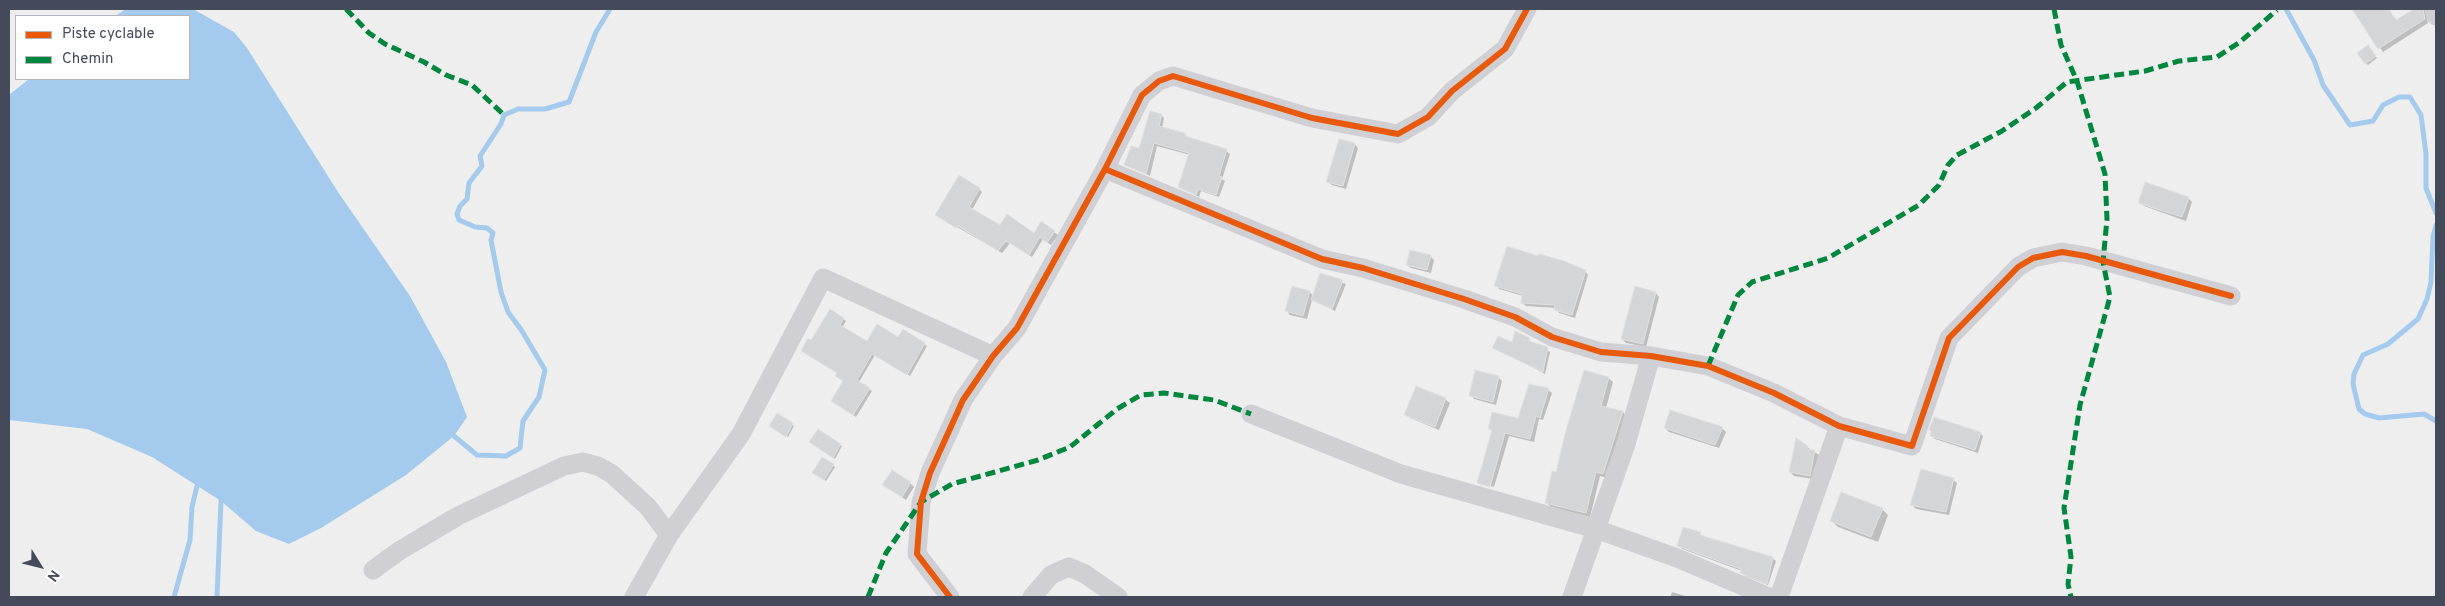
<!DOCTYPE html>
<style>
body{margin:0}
#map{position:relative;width:2445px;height:606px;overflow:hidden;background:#efeeee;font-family:Overpass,sans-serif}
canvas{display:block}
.frame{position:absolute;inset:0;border:10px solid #454a5b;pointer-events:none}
.legend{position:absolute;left:15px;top:15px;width:175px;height:65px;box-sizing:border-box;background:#fff;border:1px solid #b5b7bd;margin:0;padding:6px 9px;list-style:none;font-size:15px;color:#454a5b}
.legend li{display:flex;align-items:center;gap:10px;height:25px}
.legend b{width:25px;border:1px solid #b5b7bd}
.north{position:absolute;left:15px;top:541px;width:50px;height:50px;-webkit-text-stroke:4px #fff;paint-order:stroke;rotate:126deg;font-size:14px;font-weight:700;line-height:20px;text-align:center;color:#454a5b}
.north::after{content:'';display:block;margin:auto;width:18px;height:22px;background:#454a5b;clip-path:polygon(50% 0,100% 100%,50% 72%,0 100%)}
</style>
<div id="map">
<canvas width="2445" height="606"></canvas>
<div class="frame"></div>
<ul class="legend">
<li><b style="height:6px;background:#e8590c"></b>Piste cyclable</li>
<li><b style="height:6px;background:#00873e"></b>Chemin</li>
</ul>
<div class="north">N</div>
</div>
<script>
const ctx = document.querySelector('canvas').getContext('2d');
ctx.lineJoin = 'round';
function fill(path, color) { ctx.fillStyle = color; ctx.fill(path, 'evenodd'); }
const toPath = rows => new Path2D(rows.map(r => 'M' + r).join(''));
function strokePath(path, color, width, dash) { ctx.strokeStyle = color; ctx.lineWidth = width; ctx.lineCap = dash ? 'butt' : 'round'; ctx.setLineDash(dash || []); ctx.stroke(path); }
fill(toPath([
 [126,9,193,9,234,32,247,48,338,192,410,296,446,362,467,417,454,436,406,475,321,528,289,544,256,531,221,501,152,457,87,429,9,420,9,95,29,79,189,79,189,16,115,16]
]), '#a4caee');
fill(toPath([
 [2354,9,2389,9,2397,21,2416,9,2425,9,2428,23,2383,52],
 [2370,48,2377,58,2368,65,2366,63],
 [1161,115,1164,118,1162,128,1185,134,1188,138,1226,151,1230,154,1222,179,1225,181,1219,197,1201,191,1199,197,1179,187,1190,155,1157,146,1150,176,1125,164,1140,150],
 [1354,144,1358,148,1346,189,1332,185,1328,182],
 [979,189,982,192,972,210,1000,226,1034,234,1042,223,1058,235,1051,245,1043,239,1032,257,1010,243,1002,253,936,215],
 [2188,198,2192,202,2186,221,2144,206,2140,203],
 [1430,256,1434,260,1431,273,1411,268,1407,265],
 [1585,271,1588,275,1575,318,1559,313,1556,308,1526,306,1522,303,1523,296,1499,289,1496,285],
 [1320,274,1346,284,1335,311,1312,300,1307,319,1290,315,1287,311,1309,292,1314,296],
 [1656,293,1659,297,1646,347,1626,343,1622,339],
 [843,319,846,321,842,328,867,343,899,338,903,331,927,346,910,376,875,355,859,382,872,391,856,417,832,401,844,381,811,341],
 [1529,339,1532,343,1550,352,1545,374,1494,347],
 [1498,377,1502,381,1496,405,1474,399,1470,395],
 [1608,378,1613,382,1606,408,1623,412,1627,417,1608,478,1600,476,1590,517,1551,507,1546,502,1557,474],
 [1417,388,1446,400,1450,403,1439,430,1410,418,1406,414],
 [1548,390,1552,393,1543,420,1539,419,1534,442,1509,436,1494,487,1481,483,1481,485,1479,483,1493,432,1489,429,1519,420],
 [777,415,794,426,788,437,772,427],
 [1665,428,1722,428,1726,432,1719,448,1669,432],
 [818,431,842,446,835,459,813,444],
 [1980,433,1983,436,1978,453,1935,439,1931,436],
 [1797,440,1819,455,1813,479,1794,476,1790,472],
 [833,465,835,467,826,481,815,474],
 [1953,480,1957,483,1949,515,1916,509,1912,505],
 [910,483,914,487,906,500,884,485],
 [1882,509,1888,515,1878,542,1838,527,1832,521],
 [1700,534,1704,537,1772,558,1776,561,1768,585,1745,576,1742,571,1682,549,1679,546],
 [1672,592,1689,597,1670,597]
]), '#0003');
strokePath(toPath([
 [2286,9,2314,60,2323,85,2350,125,2373,121,2383,105,2399,97,2410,97,2421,115,2426,154,2426,188,2436,213],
 [2436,225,2433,237,2431,282,2427,299,2418,319,2388,344,2363,355,2354,374,2353,384,2359,409,2365,414,2379,418,2424,414,2436,421],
 [454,436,477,455,506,456,520,448,523,421,539,397,545,370,522,331,508,312,501,292,491,240,493,233,487,228,475,227,459,220,457,214,460,206,467,199,469,183,482,166,480,156,501,124,504,115,518,109,545,109,569,102,596,32,610,9],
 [174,597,190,540,192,507,197,486],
 [217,597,221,501]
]), '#a4caee', 5);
const building = toPath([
 [2352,9,2389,9,2396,20,2414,9,2423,9,2425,19,2378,49,2352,9],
 [2368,45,2376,56,2365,64,2357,53,2368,45],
 [1150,111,1162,114,1159,126,1185,133,1185,136,1227,149,1219,176,1222,177,1216,195,1198,189,1196,195,1178,187,1189,153,1154,143,1146,174,1124,165,1131,146,1139,148,1150,111],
 [1339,139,1355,143,1343,186,1326,182,1339,139],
 [959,175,980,188,969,207,1000,225,1007,214,1034,233,1041,221,1055,231,1047,243,1040,237,1029,255,1006,241,998,251,958,226,956,228,935,215,959,175],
 [2145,182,2189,197,2182,217,2138,203,2145,182],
 [1507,246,1538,256,1539,254,1561,260,1586,270,1572,315,1554,310,1555,305,1521,303,1522,294,1494,286,1507,246],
 [1410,250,1431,255,1427,270,1406,265,1410,250],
 [1320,273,1343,280,1332,309,1311,300,1320,273],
 [1292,286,1310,291,1303,316,1285,311,1292,286],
 [1635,286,1656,292,1643,344,1621,339,1635,286],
 [830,309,844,318,840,325,867,341,877,324,898,337,903,329,925,343,907,375,872,354,857,380,870,388,853,415,831,401,843,381,835,376,837,373,801,351,808,338,811,340,830,309],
 [1515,331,1530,338,1529,341,1548,347,1543,372,1492,348,1498,336,1512,342,1515,331],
 [1475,370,1499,376,1493,402,1469,396,1475,370],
 [1584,370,1609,377,1601,406,1623,411,1603,474,1596,472,1586,513,1545,503,1552,471,1556,472,1566,430,1584,370],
 [1529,384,1549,388,1540,418,1536,416,1530,439,1505,433,1490,487,1477,483,1492,430,1488,429,1492,412,1518,418,1529,384],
 [1416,386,1446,398,1435,427,1404,415,1416,386],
 [1670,410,1723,427,1715,445,1664,428,1670,410],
 [777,413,793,423,786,437,769,426,777,413],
 [1934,417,1981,432,1975,450,1930,436,1931,431,1929,430,1934,417],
 [818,429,841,444,833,458,809,442,818,429],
 [1796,438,1808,446,1806,449,1815,450,1810,476,1789,472,1796,438],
 [822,457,834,464,824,480,812,473,822,457],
 [1921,469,1954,478,1946,512,1910,505,1921,469],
 [892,470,911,482,902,497,882,485,892,470],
 [1841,492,1883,508,1871,537,1830,521,1841,492],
 [1683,527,1701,532,1700,535,1773,557,1767,584,1740,573,1741,569,1677,546,1683,527]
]);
fill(building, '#d4d5d7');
strokePath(building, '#e0e0e1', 1);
strokePath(toPath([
 [2434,9,2436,16],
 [1105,169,1322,259,1363,268,1464,299,1515,317,1552,337,1601,352,1651,356,1708,366,1774,393,1839,426,1912,446,1949,338,2018,267,2033,258,2062,252,2086,256,2231,296],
 [1251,414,1401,474,1596,529,1677,558,1769,597],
 [373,570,399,551,458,516,564,466,583,462,598,466,612,474,648,507,669,535],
 [634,597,669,535,741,434,823,278,993,356],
 [950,597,917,554,921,502,930,473,963,400,993,356,1017,328,1105,169,1142,95,1159,81,1173,76,1312,118,1398,134,1428,117,1452,91,1505,49,1527,9],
 [1032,597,1051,575,1069,567,1085,574,1118,597],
 [1572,597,1626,444,1651,356],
 [1779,597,1839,426]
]), '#cfcfd4', 19);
strokePath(toPath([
 [346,9,369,33,385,44,424,62,446,75,472,85,504,115],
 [2054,9,2061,45,2077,81,2105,174,2107,219,2103,262,2110,297,2080,405,2064,508,2071,557,2068,584,2071,597],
 [1708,366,1738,295,1752,282,1828,258,1919,205,1939,185,1948,165,1957,155,2002,131,2036,108,2067,82,2145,71,2179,61,2217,57,2240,42,2277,10],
 [868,597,886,553,921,502,952,484,1038,460,1070,447,1117,409,1141,395,1164,393,1214,400,1251,414]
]), '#00873e', 5, [10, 5]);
strokePath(toPath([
 [1105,169,1322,259,1363,268,1464,299,1515,317,1552,337,1601,352,1651,356,1708,366,1774,393,1839,426,1912,446,1949,338,2018,267,2033,258,2062,252,2086,256,2231,296],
 [950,597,917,554,921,502,930,473,963,400,993,356,1017,328,1105,169,1142,95,1159,81,1173,76,1312,118,1398,134,1428,117,1452,91,1505,49,1527,9]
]), '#e8590c', 6);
</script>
